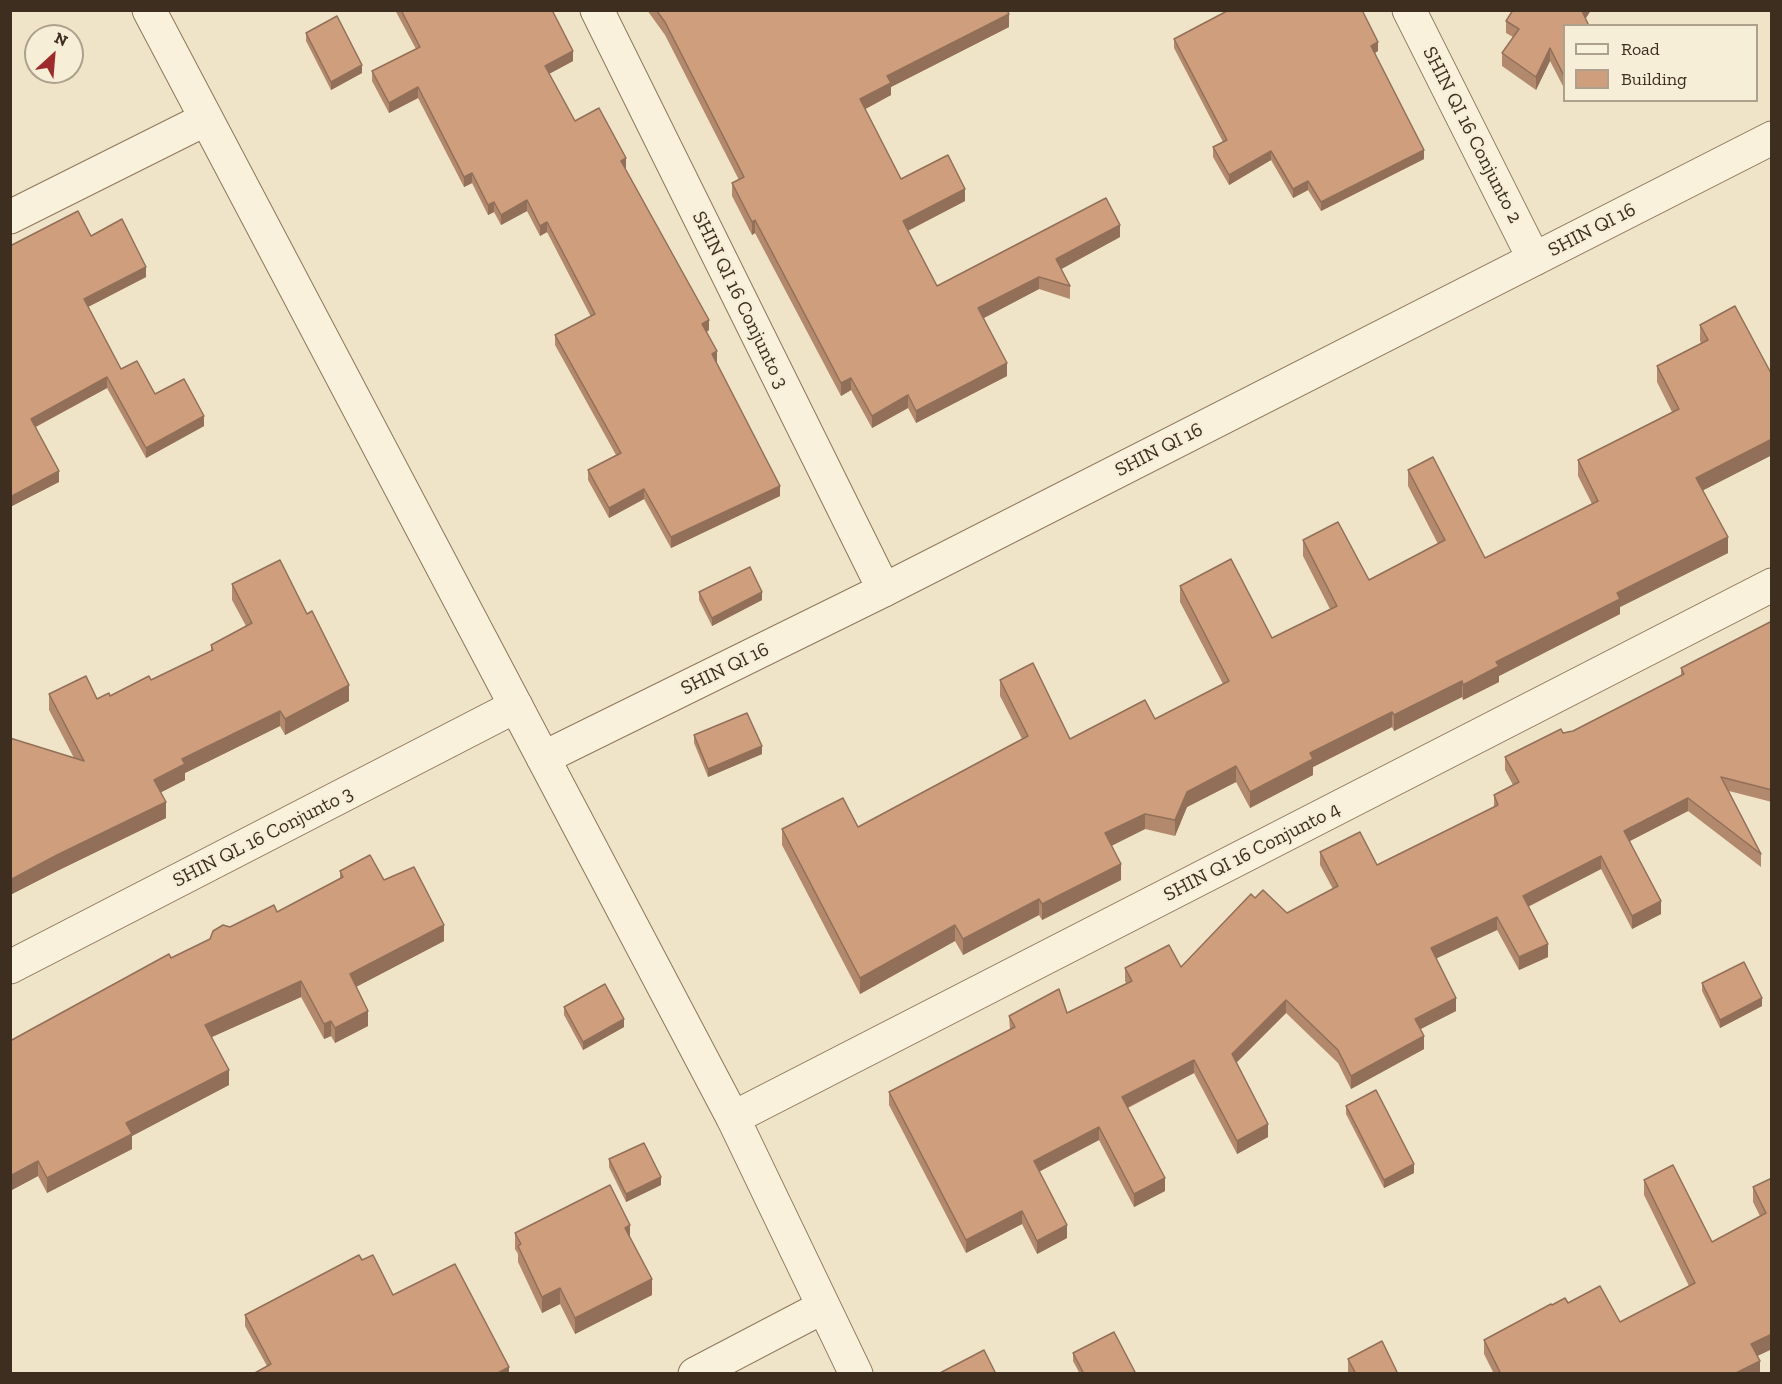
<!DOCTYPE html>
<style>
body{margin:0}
#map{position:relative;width:1782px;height:1384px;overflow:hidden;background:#f0e4c8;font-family:"Zilla Slab",serif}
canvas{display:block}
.frame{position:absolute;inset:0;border:12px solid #3d2e20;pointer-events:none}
.legend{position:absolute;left:1563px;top:24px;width:195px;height:78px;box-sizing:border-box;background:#f7eed8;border:2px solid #ada18e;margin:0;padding:8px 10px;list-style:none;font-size:18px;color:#3d2e20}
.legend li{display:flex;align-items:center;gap:12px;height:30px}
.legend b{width:30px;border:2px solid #ada18e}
.north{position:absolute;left:24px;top:24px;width:60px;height:60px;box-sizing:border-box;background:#f7eed8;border:2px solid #ada18e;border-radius:50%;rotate:26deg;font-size:16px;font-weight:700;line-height:24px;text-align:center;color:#3d2e20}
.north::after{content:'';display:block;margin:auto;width:21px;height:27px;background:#9e2a2b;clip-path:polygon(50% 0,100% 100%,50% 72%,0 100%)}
</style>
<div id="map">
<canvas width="1782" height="1384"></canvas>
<div class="frame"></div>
<ul class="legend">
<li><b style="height:8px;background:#faf1dc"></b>Road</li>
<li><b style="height:16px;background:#cf9f7d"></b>Building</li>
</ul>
<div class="north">N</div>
</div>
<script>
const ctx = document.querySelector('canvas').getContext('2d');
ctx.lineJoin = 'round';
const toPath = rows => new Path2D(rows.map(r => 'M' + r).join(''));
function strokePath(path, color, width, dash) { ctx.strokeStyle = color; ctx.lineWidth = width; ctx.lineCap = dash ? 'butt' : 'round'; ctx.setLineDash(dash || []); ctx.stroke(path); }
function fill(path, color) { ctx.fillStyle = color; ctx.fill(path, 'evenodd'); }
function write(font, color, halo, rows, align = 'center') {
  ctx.font = font + ' "Zilla Slab",serif'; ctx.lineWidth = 5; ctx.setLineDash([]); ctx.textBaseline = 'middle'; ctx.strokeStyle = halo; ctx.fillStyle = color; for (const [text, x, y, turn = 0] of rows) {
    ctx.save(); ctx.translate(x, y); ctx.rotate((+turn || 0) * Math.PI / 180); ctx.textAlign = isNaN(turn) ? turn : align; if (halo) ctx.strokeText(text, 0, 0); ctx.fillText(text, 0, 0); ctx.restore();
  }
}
const minor = toPath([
 [597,10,884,590],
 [1409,10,1534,259],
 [10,217,206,119],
 [10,967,516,706],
 [733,1118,1772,585],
 [695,1374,823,1307]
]);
const tertiary = toPath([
 [149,10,733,1118,856,1374],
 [543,758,884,590,1772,138]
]);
strokePath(minor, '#8d765c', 35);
strokePath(tertiary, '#8d765c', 35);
strokePath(minor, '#faf1dc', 33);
strokePath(tertiary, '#faf1dc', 33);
fill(toPath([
 [395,10,552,10,573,61,549,74,575,121,626,168,625,169,709,330,707,332,717,362,716,362,780,496,671,548,644,499,609,518,588,480,588,470,616,455,555,345,555,335,591,317,547,232,540,236,527,211,501,225,494,212,488,215,472,183,464,187,418,98,389,113,372,81,372,71,416,49],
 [647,10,1007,10,1009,27,891,87,891,95,865,109,901,179,965,201,908,231,937,286,1120,237,1061,269,1070,286,1070,299,1039,289,984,318,1007,376,916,423,908,408,872,428,851,390,841,396,755,233,752,235,732,196,732,183,739,180,665,35],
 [1513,10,1591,10,1586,18,1564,26,1564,88,1550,61,1536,90,1502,66,1502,53,1513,37,1506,33,1506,21],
 [306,33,362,73,331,90,306,41],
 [1174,39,1378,51,1375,53,1424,159,1321,211,1308,190,1293,198,1271,160,1229,185,1213,157,1213,147,1223,142,1174,48],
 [91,236,146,277,88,307,121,369,155,394,204,426,146,458,107,388,36,427,59,482,10,507,10,246],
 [1700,325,1772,375,1772,455,1703,490,1728,553,1620,607,1620,614,1499,676,1499,682,1463,700,1462,697,1394,731,1392,727,1313,767,1313,775,1250,808,1236,782,1187,807,1175,836,1145,829,1111,846,1121,880,1042,920,1039,915,963,955,955,941,860,994,782,845,782,829,858,827,1022,739,1000,696,1000,680,1070,739,1155,719,1223,684,1180,602,1180,586,1272,638,1330,609,1303,556,1303,540,1369,580,1438,544,1408,486,1408,470,1485,558,1592,504,1578,476,1578,460,1672,412,1657,382,1657,366,1701,343,1700,341],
 [232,584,349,701,285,735,280,726,185,773,185,780,161,792,166,818,57,871,10,895,10,738,74,758,49,710,49,694,97,699,110,696,151,680,211,651,211,645,246,626,232,600],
 [699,592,762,600,712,626,699,600],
 [1772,621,1772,802,1729,791,1761,854,1761,867,1688,811,1630,841,1661,914,1632,929,1601,869,1528,907,1548,957,1519,970,1497,930,1436,958,1456,1011,1420,1029,1424,1049,1351,1089,1338,1063,1286,1013,1236,1063,1268,1137,1237,1154,1194,1073,1128,1108,1165,1191,1134,1207,1099,1140,1039,1172,1067,1238,1037,1254,1022,1224,966,1253,889,1105,889,1092,1010,1030,1009,1016,1067,1013,1126,983,1125,981,1125,968,1181,967,1255,898,1287,913,1333,889,1320,865,1320,852,1377,865,1494,807,1494,795,1513,785,1505,770,1505,757,1563,733,1573,731,1681,676,1681,668],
 [694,735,762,754,708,777,694,743],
 [340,871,384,880,444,941,356,987,368,1026,335,1043,331,1036,324,1039,301,997,212,1037,229,1085,132,1136,132,1149,47,1193,38,1176,10,1191,171,958,210,939,230,927,277,912,340,879],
 [1702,983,1762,1006,1720,1028,1702,991],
 [564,1007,624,1027,583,1050,564,1015],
 [1346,1106,1414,1173,1384,1188,1346,1114],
 [609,1159,661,1185,626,1202,609,1167],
 [1772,1178,1772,1349,1757,1356,1760,1374,1494,1374,1484,1354,1484,1340,1552,1305,1568,1303,1620,1322,1689,1286,1644,1195,1644,1180,1712,1242,1760,1216,1753,1202,1753,1187],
 [515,1233,630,1238,652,1295,575,1334,560,1304,542,1313,518,1262,518,1254,515,1249],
 [362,1260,393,1295,509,1374,267,1366,245,1326,245,1315],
 [1073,1353,1135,1374,1080,1374,1073,1361],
 [1348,1359,1398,1374,1348,1374]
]), '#b2896c');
fill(toPath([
 [1583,10,1591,10,1582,24],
 [1009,14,1009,27,891,87,891,95,860,112,860,99,887,76],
 [1378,42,1378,51,1371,55,1371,46],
 [1550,48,1550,61,1536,90,1536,77],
 [573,51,573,61,545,76,545,66],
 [362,65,362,73,331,90,331,82],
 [418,87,418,98,389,113,389,103],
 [1424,150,1424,159,1321,211,1321,202],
 [1271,151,1271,160,1229,185,1229,175],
 [626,158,626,168,621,171,621,161],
 [472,173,472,183,464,187,464,177],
 [1308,181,1308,190,1293,198,1293,189],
 [965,189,965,201,903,233,903,221],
 [527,200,527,211,501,225,501,215],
 [494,202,494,212,488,215,488,205],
 [755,220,755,233,752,235,752,222],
 [547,222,547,232,540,236,540,226],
 [1120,225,1120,237,1056,272,1056,259],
 [146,267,146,277,84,309,84,299],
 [1039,277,1039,289,978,321,978,308],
 [709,320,709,330,702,334,702,324],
 [717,351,717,362,712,365,712,354],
 [1007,363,1007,376,916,423,916,411],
 [107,377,107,388,31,429,31,419],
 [851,378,851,390,841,396,841,383],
 [908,395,908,408,872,428,872,416],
 [204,416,204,426,146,458,146,448],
 [1772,439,1772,455,1696,494,1696,478],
 [59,471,59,482,10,507,10,497],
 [780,486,780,496,671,548,671,537],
 [644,489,644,499,609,518,609,508],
 [1728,537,1728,553,1620,607,1620,614,1499,676,1499,682,1463,700,1463,685,1496,662,1617,593],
 [762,592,762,600,712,626,712,618],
 [1462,681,1462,697,1394,731,1394,715],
 [349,685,349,701,285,735,285,719],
 [280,711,280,726,185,773,185,780,154,796,154,780,182,759],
 [1392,712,1392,727,1313,767,1313,775,1250,808,1250,792,1310,753],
 [762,746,762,754,708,777,708,769],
 [1236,766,1236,782,1187,807,1175,836,1175,820,1187,792],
 [1688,798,1688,811,1624,844,1624,831],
 [166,802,166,818,57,871,10,895,10,880,57,855],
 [1145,814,1145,829,1105,849,1105,833],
 [1601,856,1601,869,1523,909,1523,896],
 [1121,864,1121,880,1042,920,1042,904],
 [1039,899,1039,915,963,955,963,939],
 [1661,901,1661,914,1632,929,1632,916],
 [1497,917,1497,930,1431,961,1431,948],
 [444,925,444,941,350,990,350,974],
 [955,925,955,941,860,994,860,978],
 [1548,944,1548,957,1519,970,1519,957],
 [301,981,301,997,205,1040,205,1025],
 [1456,998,1456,1011,1415,1032,1415,1019],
 [1762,998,1762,1006,1720,1028,1720,1020],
 [1286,1000,1286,1013,1232,1067,1232,1054],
 [368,1011,368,1026,335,1043,335,1028],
 [624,1019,624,1027,583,1050,583,1042],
 [331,1021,331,1036,324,1039,324,1024],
 [1424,1036,1424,1049,1351,1089,1351,1076],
 [1194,1060,1194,1073,1122,1110,1122,1097],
 [229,1070,229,1085,132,1136,132,1149,47,1193,47,1178,126,1123],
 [1268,1124,1268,1137,1237,1154,1237,1141],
 [1099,1127,1099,1140,1034,1174,1034,1161],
 [38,1161,38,1176,10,1191,10,1176],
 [1414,1164,1414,1173,1384,1188,1384,1180],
 [661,1177,661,1185,626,1202,626,1194],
 [1165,1178,1165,1191,1134,1207,1134,1194],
 [1022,1211,1022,1224,966,1253,966,1240],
 [630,1225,630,1241,625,1228],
 [1067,1225,1067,1238,1037,1254,1037,1241],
 [652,1279,652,1295,575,1334,575,1318],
 [560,1288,560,1304,542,1313,542,1297],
 [1772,1334,1772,1349,1751,1359,1751,1344],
 [1760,1361,1760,1374,1734,1374],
 [509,1367,509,1374,496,1374]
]), '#916f58');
const building = toPath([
 [401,10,552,10,573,51,545,66,575,121,599,108,626,158,621,161,709,320,702,324,717,351,712,354,780,486,671,537,644,489,609,508,588,470,621,453,555,335,595,314,547,222,540,226,527,200,501,215,494,202,488,205,472,173,464,177,418,87,389,103,372,71,420,47,401,10],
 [656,10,1007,10,1009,14,887,76,891,83,860,99,901,179,948,155,965,189,903,221,937,286,1106,198,1120,225,1056,259,1070,286,1039,277,978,308,1007,363,916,411,908,395,872,416,851,378,841,383,755,220,752,222,732,183,744,177,665,22,656,10],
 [1229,10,1362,10,1378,42,1371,46,1424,150,1321,202,1308,181,1293,189,1271,151,1229,175,1213,147,1227,140,1174,39,1229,10],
 [1513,10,1583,10,1582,11,1589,26,1564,26,1564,76,1550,48,1536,77,1502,53,1519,29,1506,21,1513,10],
 [337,16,362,65,331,82,306,33,337,16],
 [78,211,91,236,122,219,146,267,84,299,121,369,137,361,155,394,184,379,204,416,146,448,107,377,31,419,59,471,10,497,10,246,78,211],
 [1735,306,1772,375,1772,439,1696,478,1728,537,1617,593,1620,599,1496,662,1499,666,1463,685,1462,681,1394,715,1392,712,1310,753,1313,759,1250,792,1236,766,1187,792,1175,820,1145,814,1105,833,1121,864,1042,904,1039,899,963,939,955,925,860,978,782,829,843,798,858,827,1028,736,1000,680,1033,663,1070,739,1145,700,1155,719,1229,681,1180,586,1231,559,1272,638,1337,606,1303,540,1338,522,1369,580,1445,540,1408,470,1433,457,1485,558,1598,501,1578,460,1679,409,1657,366,1708,340,1700,325,1735,306],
 [280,560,307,614,312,611,349,685,285,719,280,711,182,759,185,764,154,780,166,802,57,855,10,880,10,738,84,761,49,694,86,676,97,699,109,693,110,696,149,676,151,680,213,650,211,645,252,623,232,584,280,560],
 [750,567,762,592,712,618,699,592,750,567],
 [1772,621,1772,790,1721,777,1761,854,1688,798,1624,831,1661,901,1632,916,1601,856,1523,896,1548,944,1519,957,1497,917,1431,948,1456,998,1415,1019,1424,1036,1351,1076,1338,1050,1286,1000,1232,1054,1268,1124,1237,1141,1194,1060,1122,1097,1165,1178,1134,1194,1099,1127,1034,1161,1067,1225,1037,1241,1022,1211,966,1240,889,1092,1015,1027,1009,1016,1059,989,1067,1013,1132,981,1125,968,1169,945,1181,967,1251,894,1255,898,1263,890,1287,913,1338,886,1320,852,1360,832,1377,865,1498,805,1494,795,1519,782,1505,757,1561,729,1563,733,1573,731,1684,674,1681,668,1772,621],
 [747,713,762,746,708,769,694,735,747,713],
 [370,855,384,880,414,867,444,925,350,974,368,1011,335,1028,331,1021,324,1024,301,981,205,1025,229,1070,126,1123,132,1134,47,1178,38,1161,10,1176,10,1041,169,954,171,958,210,939,213,931,223,925,230,927,274,905,277,912,343,877,340,871,370,855],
 [1744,962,1762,998,1720,1020,1702,983,1744,962],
 [605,984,624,1019,583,1042,564,1007,605,984],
 [1376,1090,1414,1164,1384,1180,1346,1106,1376,1090],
 [644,1143,661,1177,626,1194,609,1159,644,1143],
 [1673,1165,1712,1242,1766,1213,1753,1187,1772,1178,1772,1334,1751,1344,1760,1361,1734,1374,1698,1374,1698,1373,1696,1374,1501,1374,1484,1340,1551,1304,1552,1305,1565,1298,1568,1303,1600,1286,1620,1322,1695,1283,1644,1180,1673,1165],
 [610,1185,630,1225,625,1228,652,1279,575,1318,560,1288,542,1297,518,1246,521,1244,515,1233,610,1185],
 [359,1255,362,1260,373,1255,393,1295,455,1264,509,1367,496,1374,253,1374,271,1364,245,1315,359,1255],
 [1114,1332,1135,1372,1131,1374,1084,1374,1073,1353,1114,1332],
 [1382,1341,1398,1374,1356,1374,1348,1359,1382,1341],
 [984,1350,996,1374,938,1374,984,1350]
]);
fill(building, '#cf9f7d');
strokePath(building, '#916f58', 1.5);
write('20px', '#3d2e20', '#f7eed8', [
 ["SHIN QI 16 Conjunto 2",1472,135,63],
 ["SHIN QI 16",1592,230,-27],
 ["SHIN QI 16 Conjunto 3",740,300,64],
 ["SHIN QI 16",1159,450,-27],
 ["SHIN QI 16",725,669,-26],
 ["SHIN QL 16 Conjunto 3",263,837,-27],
 ["SHIN QI 16 Conjunto 4",1252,852,-27]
]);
</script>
